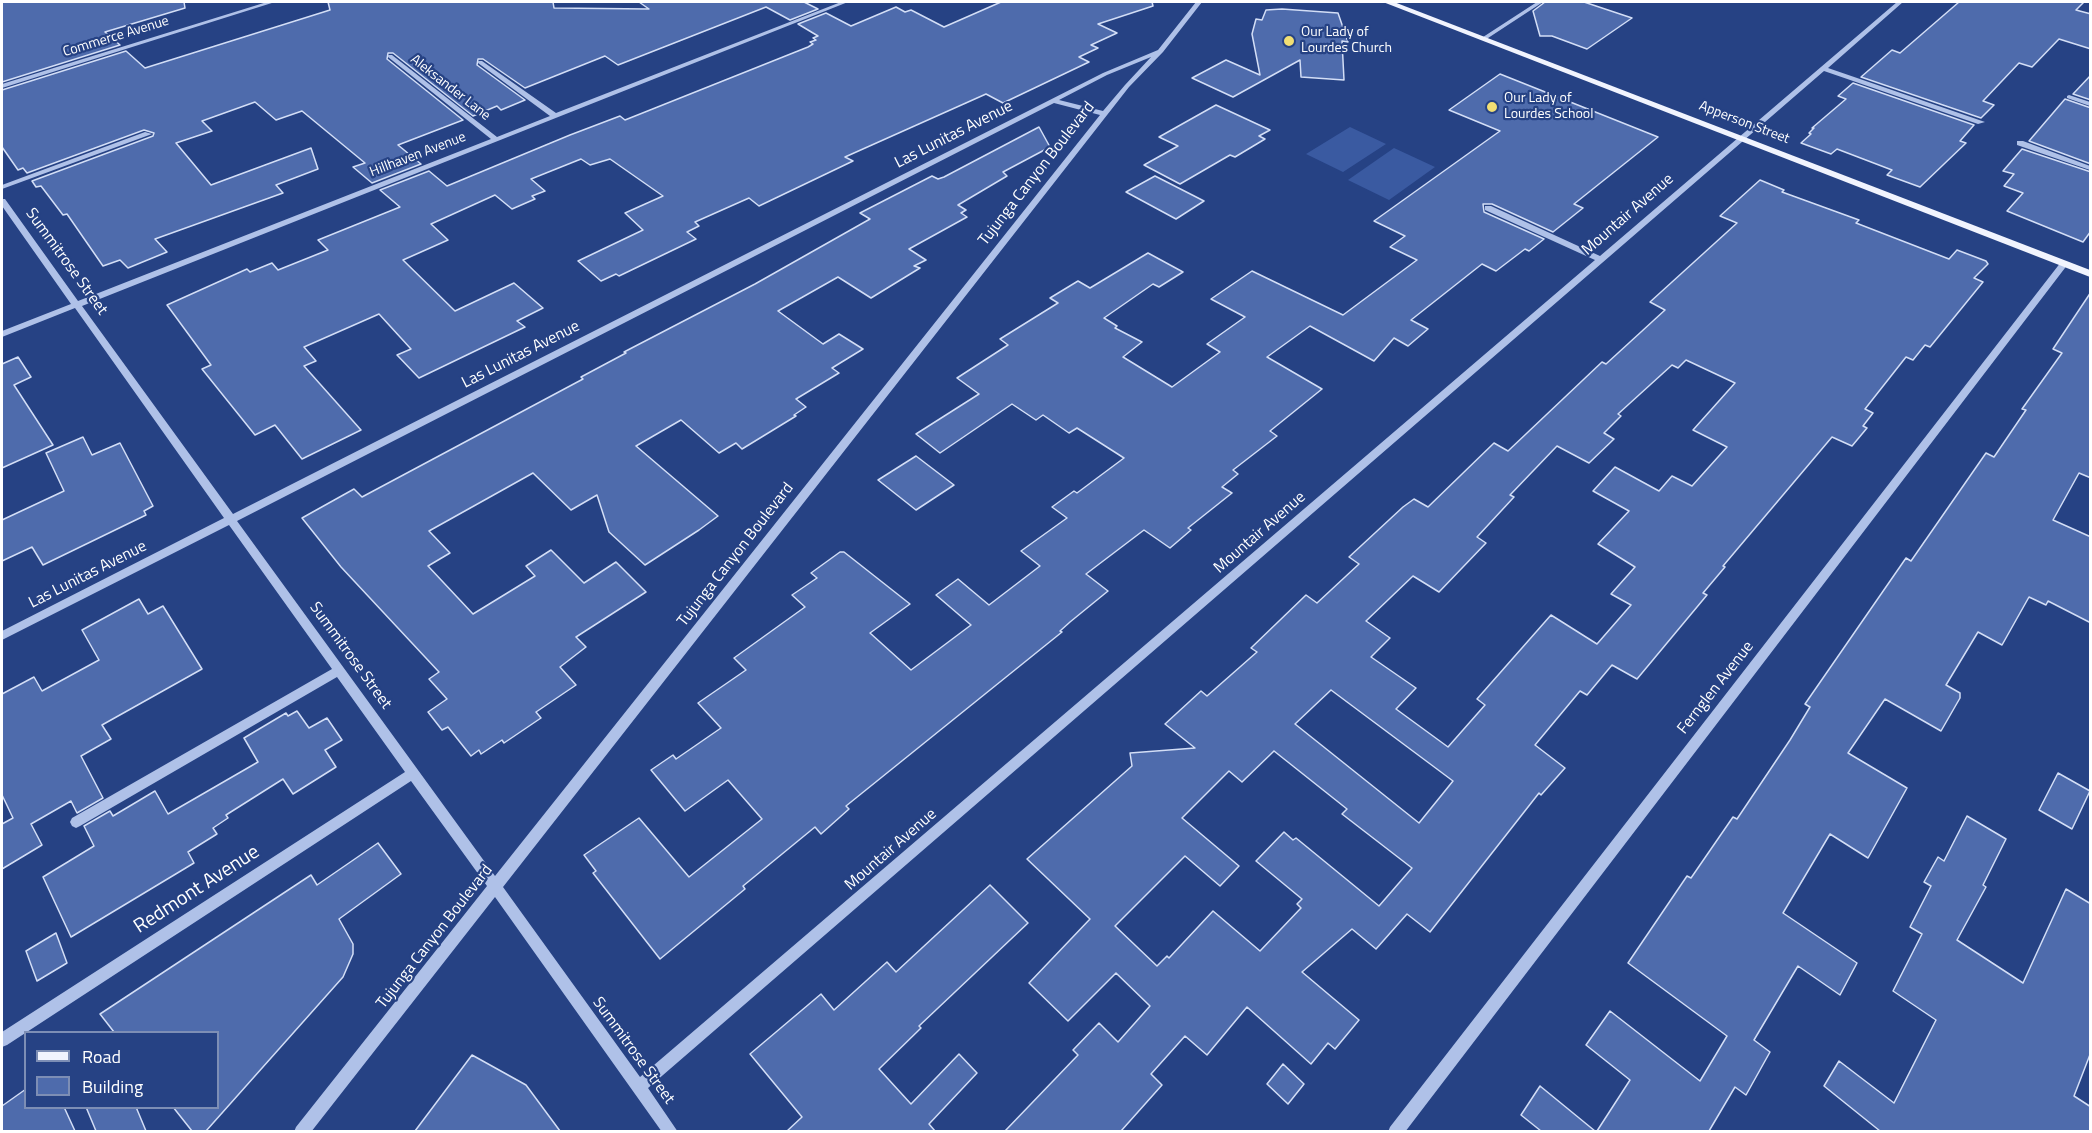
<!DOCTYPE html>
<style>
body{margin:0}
#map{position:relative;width:2092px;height:1133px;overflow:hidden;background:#264284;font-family:"Titillium Web",sans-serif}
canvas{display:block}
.frame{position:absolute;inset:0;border:3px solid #fff;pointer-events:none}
.legend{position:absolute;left:24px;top:1031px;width:195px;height:78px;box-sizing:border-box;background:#264284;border:2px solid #7d8eb5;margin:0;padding:8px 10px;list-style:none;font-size:18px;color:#fff}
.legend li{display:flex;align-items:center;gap:12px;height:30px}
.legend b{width:30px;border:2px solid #7d8eb5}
</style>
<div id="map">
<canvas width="2092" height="1133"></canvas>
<div class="frame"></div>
<ul class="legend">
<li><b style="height:8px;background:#f1f4fe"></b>Road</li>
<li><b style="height:16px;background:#4e6bac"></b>Building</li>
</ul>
</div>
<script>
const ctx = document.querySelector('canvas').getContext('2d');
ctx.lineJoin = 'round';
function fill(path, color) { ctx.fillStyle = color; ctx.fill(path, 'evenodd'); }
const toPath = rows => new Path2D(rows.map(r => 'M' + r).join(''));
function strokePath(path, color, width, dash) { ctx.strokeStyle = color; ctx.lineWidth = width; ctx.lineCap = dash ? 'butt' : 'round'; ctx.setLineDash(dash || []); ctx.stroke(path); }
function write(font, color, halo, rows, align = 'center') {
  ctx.font = font + ' "Titillium Web",sans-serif'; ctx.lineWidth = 4.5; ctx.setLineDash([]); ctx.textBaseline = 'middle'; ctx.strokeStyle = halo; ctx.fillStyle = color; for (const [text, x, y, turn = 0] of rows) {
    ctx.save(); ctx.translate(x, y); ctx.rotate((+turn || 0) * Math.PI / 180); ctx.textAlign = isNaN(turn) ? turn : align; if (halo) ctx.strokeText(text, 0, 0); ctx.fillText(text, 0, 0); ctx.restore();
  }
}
fill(toPath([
 [1350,127,1386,144,1343,172,1306,154],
 [1394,148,1435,167,1389,200,1348,180]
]), '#3a5aa1');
const building = toPath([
 [2,2,184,2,185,8,105,32,120,45,2,82,2,2],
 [328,2,553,2,554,8,649,9,639,2,804,2,818,9,790,20,766,7,618,65,605,56,525,88,483,59,478,59,477,65,525,100,501,110,497,106,473,116,393,53,388,53,387,59,463,120,398,145,421,164,372,183,353,167,365,163,302,111,276,120,255,102,202,121,212,131,176,143,211,185,311,148,318,169,276,185,283,193,155,239,167,252,128,268,120,260,103,266,67,214,63,215,41,186,36,187,32,181,153,136,154,133,144,130,27,173,23,168,18,170,2,147,2,90,126,51,145,68,330,10,328,2],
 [1001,2,1152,2,1153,6,1098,24,1117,33,1091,45,1098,48,1079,57,1089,62,1003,103,986,94,845,157,853,161,759,206,749,198,695,222,699,226,687,232,696,239,619,276,616,274,601,281,578,261,643,230,625,213,663,196,610,159,590,165,581,159,531,179,545,191,532,196,535,199,512,209,495,195,431,224,448,240,403,260,455,311,514,283,543,308,517,321,525,327,419,378,397,355,411,349,379,314,304,347,316,361,304,366,361,430,302,459,275,425,255,435,202,369,211,365,167,305,247,269,250,272,272,263,278,270,328,250,318,240,400,207,380,190,429,171,447,186,570,135,620,116,625,120,808,47,813,44,810,42,816,40,813,38,818,36,798,24,826,13,851,26,896,7,905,12,911,10,944,27,1001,2],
 [1545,2,1584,2,1632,18,1587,49,1552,36,1540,36,1533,11,1545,2],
 [1959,2,2084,2,2076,10,2091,14,2091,49,2059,39,2032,67,2019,63,1983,101,1994,105,1981,118,1861,77,1892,50,1900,53,1959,2],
 [1282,9,1338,13,1348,42,1342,41,1344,80,1301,77,1300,60,1233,97,1192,78,1226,60,1260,75,1252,34,1256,19,1262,20,1266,10,1282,9],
 [1500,74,1658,137,1574,204,1583,208,1553,232,1492,204,1483,204,1484,212,1544,239,1529,251,1525,249,1496,271,1482,264,1411,320,1428,329,1408,346,1394,338,1374,361,1310,326,1267,357,1322,389,1270,431,1277,436,1233,470,1238,474,1222,487,1232,493,1188,528,1191,530,1170,548,1144,530,1086,574,1108,591,1070,622,1060,631,1062,632,846,806,849,809,821,834,815,827,743,886,745,889,660,959,593,873,596,871,584,855,639,818,689,877,762,819,728,780,685,811,651,770,673,755,676,759,721,728,698,703,746,670,734,658,805,607,792,595,817,578,811,573,840,552,844,552,910,604,870,633,911,670,971,625,936,595,958,579,989,605,1040,566,1021,551,1067,518,1052,507,1074,491,1077,493,1124,458,1077,428,1069,433,1043,415,1036,420,1012,404,940,453,916,434,979,394,957,378,1008,345,1000,339,1058,303,1050,298,1078,281,1090,288,1148,253,1183,272,1159,287,1153,284,1104,318,1117,326,1115,328,1142,342,1123,357,1172,387,1220,352,1207,344,1245,317,1211,299,1252,271,1343,315,1417,260,1390,247,1405,236,1374,221,1500,131,1449,110,1500,74],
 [2091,75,2091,100,2073,94,2091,75],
 [1853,83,1974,125,1960,141,1966,143,1920,187,1887,175,1892,170,1837,149,1831,154,1801,143,1811,134,1809,133,1814,128,1812,128,1846,99,1838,96,1853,83],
 [2065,99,2091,108,2091,164,2029,141,2065,99],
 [1216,105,1270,130,1259,136,1265,139,1235,157,1230,155,1180,184,1144,165,1178,146,1159,137,1216,105],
 [1039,127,1050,147,1003,172,1007,176,958,205,966,210,961,213,967,217,909,249,926,260,914,266,920,268,871,298,838,277,778,311,823,344,839,334,863,349,832,368,839,373,796,399,806,407,794,415,796,416,742,449,736,443,719,453,681,420,636,446,718,516,699,530,645,565,609,532,597,495,571,510,533,473,429,531,450,553,428,566,473,614,535,576,526,566,551,550,584,583,616,562,646,592,576,637,586,647,560,667,576,685,536,712,541,718,504,743,502,740,481,754,479,750,471,756,448,727,442,730,428,712,447,699,429,679,439,672,341,567,302,518,354,489,362,497,583,379,581,377,626,353,624,352,755,284,870,219,860,213,932,176,938,179,944,177,1039,127],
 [2022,149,2091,172,2091,231,2083,242,2007,211,2023,193,2004,186,2014,174,2003,171,2022,149],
 [1155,176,1204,201,1176,219,1126,192,1155,176],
 [1760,180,1784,190,1782,192,1859,220,1856,223,1949,259,1957,250,1986,261,1988,264,1974,278,1983,282,1930,347,1925,345,1913,360,1906,357,1865,409,1873,413,1863,426,1867,428,1852,446,1832,437,1723,566,1725,567,1703,593,1707,595,1637,679,1612,665,1587,695,1580,691,1535,745,1565,768,1541,795,1539,793,1430,932,1407,914,1376,949,1352,929,1302,972,1359,1020,1335,1049,1328,1043,1311,1064,1247,1007,1207,1055,1185,1036,1151,1074,1162,1085,1121,1131,1005,1131,1078,1055,1073,1050,1099,1023,1118,1042,1150,1006,1116,973,1068,1021,1029,983,1090,919,1027,859,1132,766,1130,753,1195,748,1165,724,1201,691,1207,696,1257,652,1251,648,1306,595,1317,603,1359,564,1349,557,1403,507,1414,499,1428,507,1494,443,1508,451,1602,362,1606,364,1665,310,1650,302,1737,223,1720,216,1760,180],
 [1686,360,1735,383,1693,430,1727,447,1692,486,1672,476,1659,491,1615,467,1593,491,1629,511,1598,544,1635,567,1611,594,1631,605,1597,644,1551,615,1477,699,1485,705,1448,747,1396,709,1416,688,1371,657,1390,638,1366,621,1413,576,1439,592,1486,543,1477,537,1514,497,1510,495,1557,446,1589,463,1614,439,1604,433,1621,416,1618,414,1672,365,1678,368,1686,360],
 [1331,690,1453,781,1419,823,1295,724,1331,690],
 [1274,751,1347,809,1342,814,1412,868,1379,906,1296,838,1293,840,1284,832,1256,861,1302,899,1297,904,1301,908,1260,951,1213,911,1169,958,1167,956,1157,966,1115,926,1185,856,1220,886,1239,866,1182,818,1229,771,1242,782,1274,751],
 [2091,292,2091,478,2079,473,2053,520,2091,537,2091,623,2048,601,2046,605,2029,597,2002,645,1978,632,1946,685,1960,693,1960,698,1941,731,1885,699,1848,753,1907,788,1868,858,1830,834,1783,913,1857,963,1840,995,1798,966,1754,1040,1770,1052,1746,1095,1735,1087,1709,1131,1597,1131,1630,1080,1586,1045,1610,1011,1700,1081,1727,1036,1628,963,1687,876,1691,878,1733,817,1737,819,1790,740,1810,707,1805,704,1906,558,1911,561,1986,453,1994,457,2026,410,2022,409,2062,353,2053,349,2091,292],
 [18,357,31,377,14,385,53,445,2,468,2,364,18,357],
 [83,437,92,455,120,443,153,506,144,511,146,515,43,565,32,547,2,561,2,520,64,491,46,453,83,437],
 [916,456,954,485,916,510,878,480,916,456],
 [139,599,148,614,163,606,202,669,102,725,111,739,81,756,103,798,77,813,71,801,31,824,42,845,2,869,2,824,13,818,2,795,2,694,34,677,42,691,99,660,82,630,139,599],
 [297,711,309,728,327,718,342,740,325,750,336,767,293,794,283,779,226,815,228,818,213,828,217,834,188,852,194,863,71,937,43,877,94,846,84,826,110,811,113,816,155,791,168,814,258,762,244,738,286,713,288,716,297,711],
 [2058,773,2090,791,2072,829,2039,810,2058,773],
 [1967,816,2006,839,1983,885,1986,887,1957,940,2023,983,2066,889,2091,904,2091,1052,2074,1096,2091,1107,2091,1131,1880,1131,1824,1086,1839,1061,1894,1103,1936,1020,1893,991,1922,934,1910,927,1931,886,1924,882,1938,857,1944,861,1967,816],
 [378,843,401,874,339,919,353,944,353,954,343,977,206,1131,192,1131,173,1107,218,1107,218,1032,114,1032,100,1014,311,875,317,885,378,843],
 [990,885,1028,923,919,1026,921,1028,879,1069,911,1104,959,1054,977,1073,929,1124,935,1131,787,1131,802,1117,750,1054,821,994,834,1010,887,962,896,972,990,885],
 [56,933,67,963,37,981,26,951,56,933],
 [472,1055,526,1085,560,1131,415,1131,472,1055],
 [1283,1064,1304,1084,1288,1104,1267,1084,1283,1064],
 [1540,1086,1595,1131,1541,1131,1521,1115,1540,1086],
 [26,1089,26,1107,64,1107,75,1131,2,1131,2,1106,26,1089],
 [86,1107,136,1107,146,1131,96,1131,86,1107]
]);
fill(building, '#4e6bac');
strokePath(building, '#d3def6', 1.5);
fill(toPath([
 [267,2,275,2,2,88,2,84,267,2],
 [841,2,848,2,82,306,233,514,1103,73,1158,50,1196,2,1202,2,1163,52,1129,87,503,887,640,1077,1595,260,1485,210,1485,206,1491,206,1600,256,1897,2,1903,2,1828,68,1985,122,1978,124,1824,71,648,1088,678,1132,662,1132,495,897,311,1132,294,1132,296,1127,487,886,411,781,7,1045,2,1047,2,1032,405,772,337,677,80,826,76,828,72,826,70,822,72,818,332,669,229,525,2,640,2,631,224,518,75,308,2,337,2,331,71,304,2,206,2,199,5,199,78,301,491,139,388,57,388,55,392,55,497,137,550,116,478,63,478,61,482,61,556,113,841,2],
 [1151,57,1125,85,1103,111,1059,100,1107,75,1151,57],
 [1054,103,1100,115,495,876,237,521,1054,103],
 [1537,2,1543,2,1485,40,1480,39,1537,2],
 [2069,95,2090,102,2090,106,2067,98,2067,96,2069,95],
 [145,132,152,134,2,189,2,185,145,132],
 [2017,141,2023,141,2090,166,2090,170,2017,145,2017,141],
 [2061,262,2064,262,2068,264,1405,1132,1388,1132,1390,1127,2061,262]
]), '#afc1e8');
fill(toPath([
 [1383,2,1394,2,2090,270,2090,277,1383,2]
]), '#f1f4fe');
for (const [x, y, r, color] of [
 [1289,41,6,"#f1de74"],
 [1492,107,6,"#f1de74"]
]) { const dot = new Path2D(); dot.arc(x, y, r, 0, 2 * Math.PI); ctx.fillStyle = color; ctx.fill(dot); strokePath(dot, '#264284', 2); }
write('14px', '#fff', '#264284', [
 ["Our Lady of",1301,33],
 ["Lourdes Church",1301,49],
 ["Our Lady of",1504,99],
 ["Lourdes School",1504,115]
], 'left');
write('14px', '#fff', '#264284', [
 ["Commerce Avenue",116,37,-17],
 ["Aleksander Lane",450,88,38],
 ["Apperson Street",1744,123,21],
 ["Hillhaven Avenue",418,155,-21]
]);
write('16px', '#fff', '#264284', [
 ["Las Lunitas Avenue",954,135,-27],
 ["Tujunga Canyon Boulevard",1037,174,-52],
 ["Mountair Avenue",1628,215,-41],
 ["Summitrose Street",66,262,54],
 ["Las Lunitas Avenue",521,355,-27],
 ["Mountair Avenue",1260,533,-41],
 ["Tujunga Canyon Boulevard",736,555,-52],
 ["Las Lunitas Avenue",88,575,-27],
 ["Summitrose Street",350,656,54],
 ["Fernglen Avenue",1716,688,-52],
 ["Mountair Avenue",891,850,-41],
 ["Tujunga Canyon Boulevard",435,937,-52],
 ["Summitrose Street",633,1051,54]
]);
write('20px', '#fff', '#264284', [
 ["Redmont Avenue",197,890,-33]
]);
</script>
